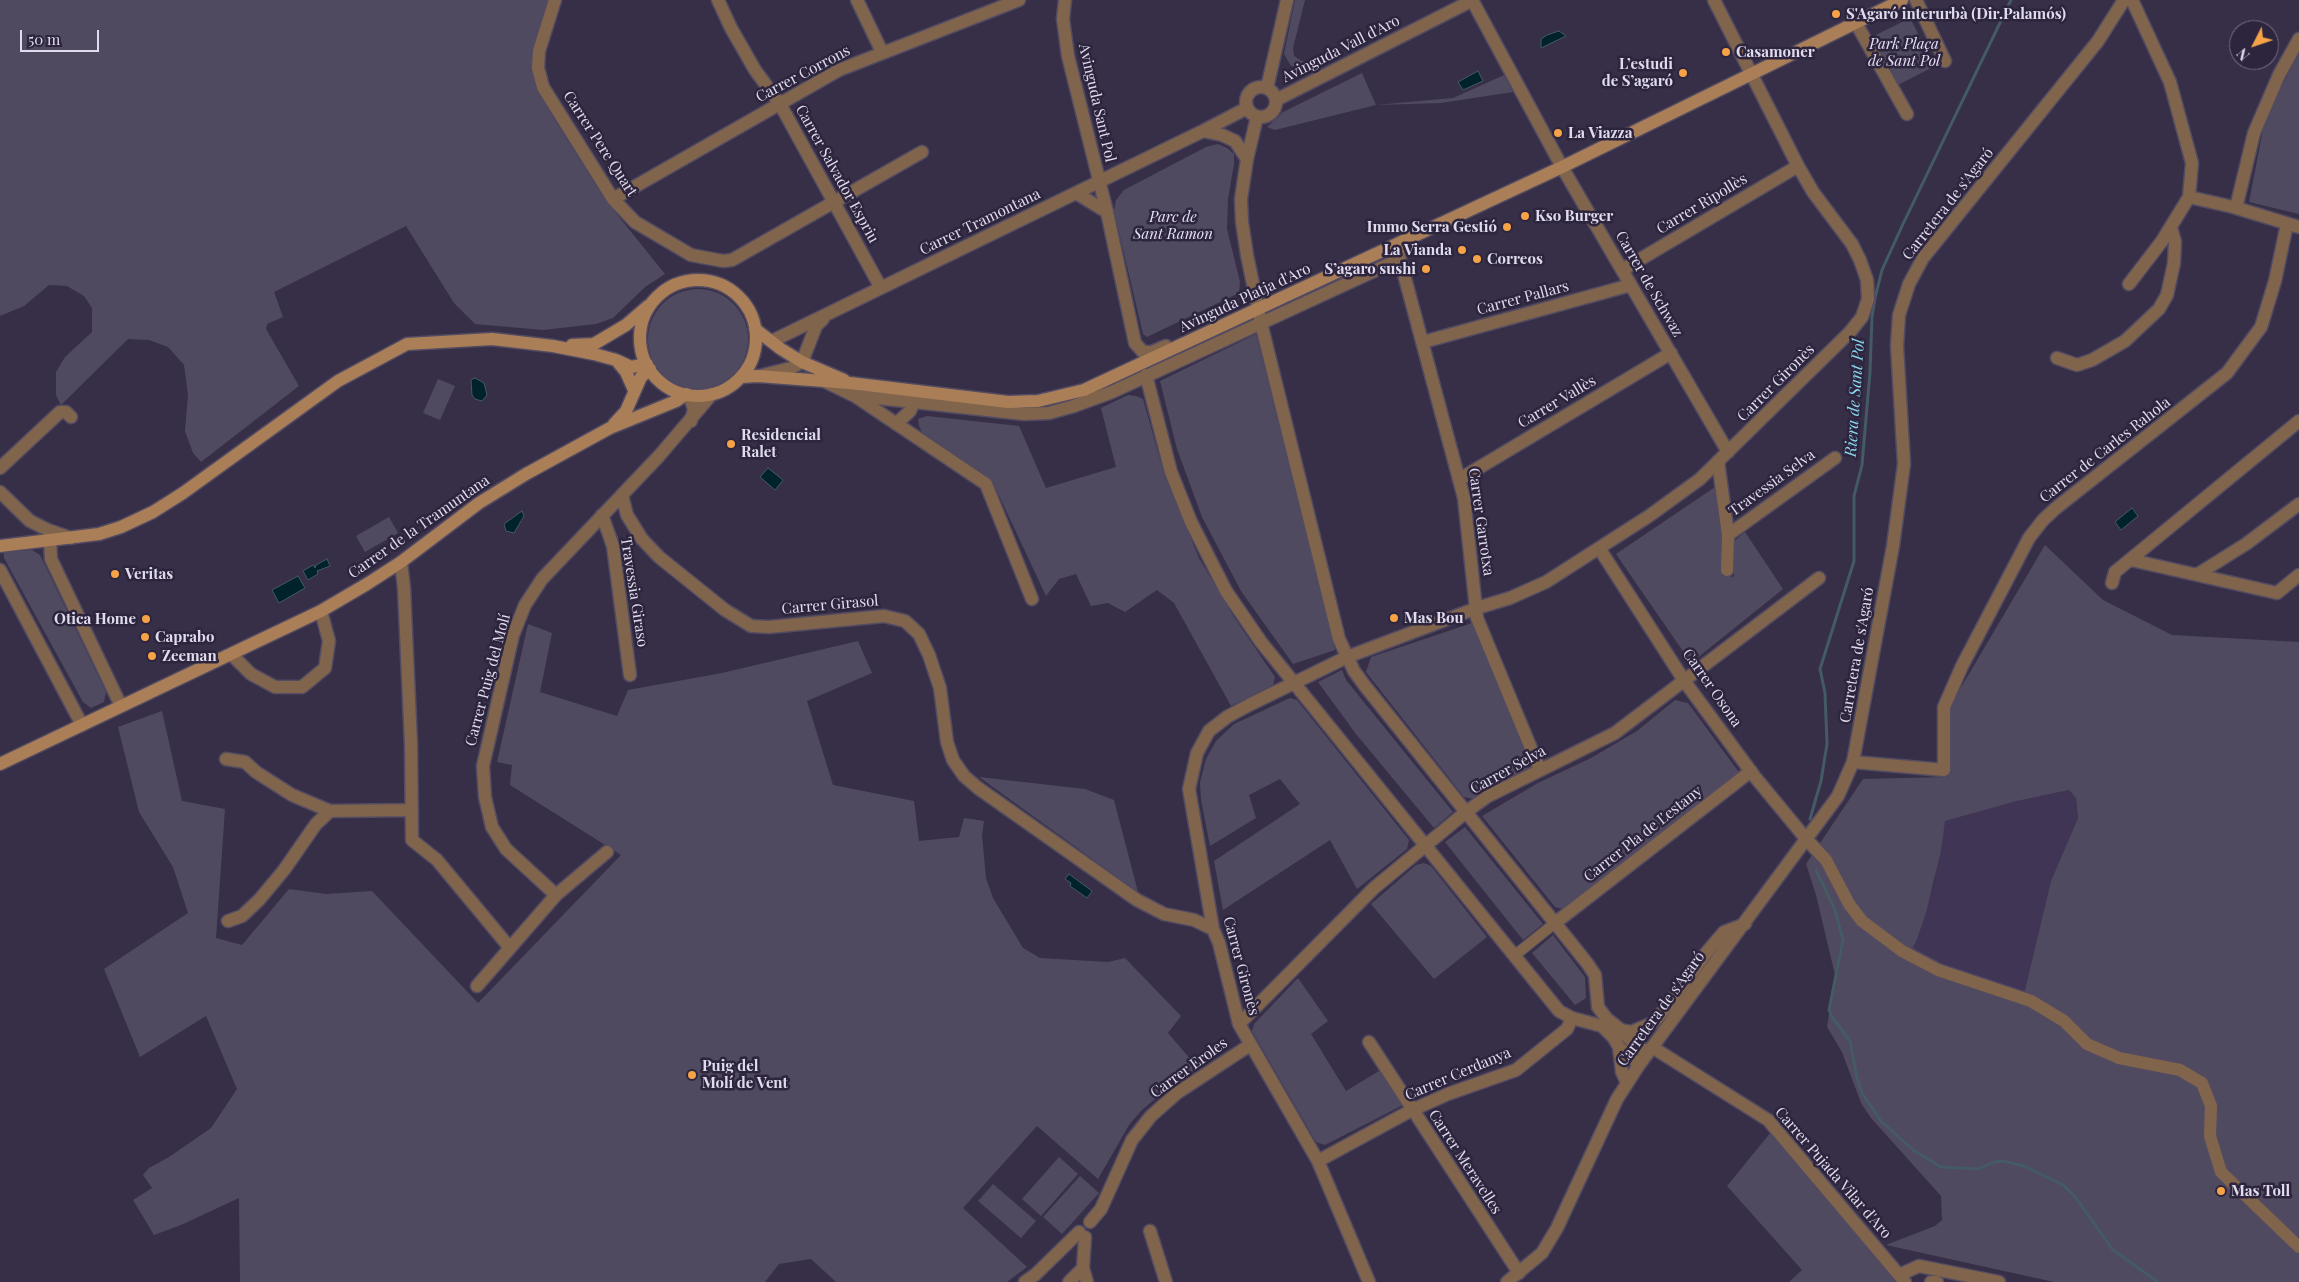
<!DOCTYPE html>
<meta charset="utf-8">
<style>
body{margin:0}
#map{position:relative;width:2299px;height:1282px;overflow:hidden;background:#372f48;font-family:"Playfair Display",serif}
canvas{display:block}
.north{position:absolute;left:2229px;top:20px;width:50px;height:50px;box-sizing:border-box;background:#2d253e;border:1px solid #756e84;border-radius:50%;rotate:229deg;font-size:14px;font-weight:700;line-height:20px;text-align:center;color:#e1dced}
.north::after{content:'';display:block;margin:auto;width:18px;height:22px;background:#f6a246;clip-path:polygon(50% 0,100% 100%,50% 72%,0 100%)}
.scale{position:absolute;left:20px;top:30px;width:79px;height:22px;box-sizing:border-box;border:2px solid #e1dced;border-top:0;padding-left:6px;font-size:15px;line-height:18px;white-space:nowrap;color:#e1dced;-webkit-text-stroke:4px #2d253e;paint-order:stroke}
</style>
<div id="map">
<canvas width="2299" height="1282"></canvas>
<div class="north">N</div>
<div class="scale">50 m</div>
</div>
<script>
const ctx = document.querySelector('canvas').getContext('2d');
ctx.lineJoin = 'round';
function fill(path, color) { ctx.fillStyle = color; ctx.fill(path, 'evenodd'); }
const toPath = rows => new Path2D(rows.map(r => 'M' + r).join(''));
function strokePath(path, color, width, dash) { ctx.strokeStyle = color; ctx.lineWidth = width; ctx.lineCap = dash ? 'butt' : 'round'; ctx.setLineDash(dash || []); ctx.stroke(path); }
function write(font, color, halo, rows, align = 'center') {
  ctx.font = font + ' "Playfair Display",serif'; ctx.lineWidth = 5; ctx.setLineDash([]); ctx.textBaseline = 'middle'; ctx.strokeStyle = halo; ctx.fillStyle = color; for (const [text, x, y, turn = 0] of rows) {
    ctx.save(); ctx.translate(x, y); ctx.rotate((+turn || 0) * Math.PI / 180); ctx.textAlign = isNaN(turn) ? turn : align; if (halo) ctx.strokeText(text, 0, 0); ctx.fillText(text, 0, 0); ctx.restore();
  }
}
fill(toPath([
 [2069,790,2076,798,2078,818,2051,881,2024,994,1960,975,1911,950,1916,942,1935,880,1944,821,2017,801]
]), '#403555');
fill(toPath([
 [0,0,554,0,536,61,549,111,603,197,665,274,645,287,613,318,596,324,543,330,475,324,454,303,406,226,274,292,283,317,267,324,266,329,299,386,201,462,193,453,185,431,188,395,184,365,168,347,149,340,128,339,61,405,56,395,56,372,65,357,92,332,92,308,84,296,67,286,49,285,24,306,0,316],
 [1295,0,1305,0,1293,48,1294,56,1302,61,1310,62,1298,67,1291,66,1284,54],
 [1910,18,1935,66,1898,85,1872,37],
 [2299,53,2299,214,2249,202,2265,119],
 [1362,73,1376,105,1453,98,1504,75,1513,92,1441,103,1376,105,1275,130,1267,127,1283,112],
 [1218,144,1227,148,1234,154,1234,164,1228,199,1227,229,1240,282,1239,293,1147,337,1143,334,1114,211,1116,200,1124,190,1206,147],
 '648 339a50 50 0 1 1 100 0a50 50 0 1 1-100 0Z',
 [1256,334,1335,650,1293,664,1241,591,1202,517,1177,449,1160,381],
 [438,379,455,386,440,420,423,413],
 [1128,395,1136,396,1143,399,1165,477,1199,558,1234,617,1275,677,1273,685,1231,706,1174,603,1157,590,1125,612,1108,603,1091,606,1076,574,1059,579,1046,596,995,487,986,476,922,432,919,426,918,419,927,416,1019,426,1046,488,1116,467,1101,408],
 [1721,483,1721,575,1734,577,1732,543,1745,532,1783,589,1691,663,1616,554],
 [389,517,398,533,365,552,356,536],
 [2045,545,2103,600,2172,635,2299,642,2299,1241,2226,1169,2217,1149,2202,1076,2189,1067,2164,1060,2126,1056,2095,1044,2024,994,2051,881,2078,818,2076,798,2069,790,2017,801,1945,821,1941,851,1926,913,1916,942,1907,957,2032,1006,2056,1020,2076,1040,2180,1073,2195,1085,2204,1100,2217,1173,2232,1194,2299,1252,2299,1282,2054,1282,1886,1245,1935,1226,1942,1220,1941,1196,1871,1118,1861,1103,1842,1052,1827,1027,1835,975,1816,895,1806,864,1863,779,1948,777,1950,706],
 [32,550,40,555,106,692,104,702,91,708,83,702,4,558,4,552],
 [1472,623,1529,762,1528,770,1474,799,1464,797,1366,672,1371,657],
 [528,624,552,633,540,692,617,716,628,690,722,673,858,641,872,673,807,701,833,785,914,801,919,841,959,837,964,818,984,821,982,835,986,878,993,898,1023,948,1040,958,1108,962,1125,958,1181,1016,1168,1033,1198,1068,1172,1084,1141,1111,1129,1125,1098,1179,1037,1126,963,1208,1027,1267,1007,1282,836,1282,811,1259,779,1264,765,1282,240,1282,239,1198,181,1225,154,1235,133,1200,152,1188,143,1175,149,1168,169,1157,211,1128,237,1089,206,1016,140,1057,104,969,188,913,173,867,139,812,118,727,162,711,182,801,225,809,216,938,242,945,289,889,326,894,372,891,478,1003,621,855,510,785,512,765,497,762],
 [1342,670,1346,680,1453,812,1434,828,1356,734,1318,682],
 [1290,698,1297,700,1409,840,1407,849,1357,889,1330,840,1223,910,1214,861,1300,804,1280,779,1249,795,1256,818,1210,846,1201,800,1200,782,1206,759,1216,741,1234,724],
 [1675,700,1688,703,1741,775,1586,897,1563,909,1555,907,1482,816,1538,783,1591,758,1637,731],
 [979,777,1085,789,1114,800,1138,892],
 [1465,827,1543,924,1523,940,1445,842],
 [1424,863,1431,866,1487,937,1434,979,1371,904,1416,865],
 [1553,935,1585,977,1586,998,1575,1005,1532,953],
 [1298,978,1328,1021,1311,1034,1346,1091,1379,1071,1403,1105,1325,1145,1316,1142,1252,1031,1254,1024],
 [1771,1132,1879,1261,1895,1282,1789,1282,1802,1270,1727,1186],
 [1059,1157,1078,1174,1041,1216,1022,1199],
 [1080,1176,1099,1193,1062,1234,1043,1217],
 [993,1184,1036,1221,1021,1238,978,1201]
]), '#504a60');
const water = toPath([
 [1559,31,1566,36,1541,48,1541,39,1547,35,1559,31],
 [1478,71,1483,81,1463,90,1458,82,1478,71],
 [475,378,484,383,487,395,482,401,475,399,472,395,471,380,475,378],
 [768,468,783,480,775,490,760,477,768,468],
 [2132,508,2138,516,2121,530,2115,522,2132,508],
 [522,511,524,516,514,533,506,531,504,524,522,511],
 [327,559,330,566,317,571,318,574,308,580,303,571,313,565,315,568,316,565,327,559],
 [298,576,305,588,279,603,272,590,298,576],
 [1069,874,1092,891,1087,898,1070,886,1071,883,1065,879,1069,874]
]);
fill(water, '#00222a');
strokePath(water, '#445a64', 1);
strokePath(toPath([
 [1810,819,1821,781,1827,744,1825,693,1820,669,1854,561,1854,496,1862,465,1870,372,1872,317,1875,298,1882,270,1903,224,2011,0],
 [1816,870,1835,910,1843,940,1829,1010,1832,1017,1850,1041,1857,1078,1862,1093,1881,1121,1913,1150,1941,1167,1978,1169,1994,1162,2003,1161,2024,1166,2063,1185,2076,1198,2113,1250,2158,1282]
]), '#445a64', 3);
const pedestrian = toPath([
 [1514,956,1555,923]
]);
const minor = toPath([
 [555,0,539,51,538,68,543,87,613,199,635,222,691,255,723,261,732,260,922,152],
 [718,0,731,28,755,70,780,104,881,288],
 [857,0,882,52],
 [1065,0,1063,19,1068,56,1107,212,1135,343,1143,352,1152,352,1166,346],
 [1472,0,1562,167,1728,452],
 [1916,0,1945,61],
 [1856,23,1907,114],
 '1246 102a15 15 0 1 1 30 0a15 15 0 1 1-30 0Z',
 [1267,88,1287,0],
 [1276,100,1473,0],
 [1257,117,1247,159,1241,199,1242,222,1247,255,1261,323,1339,639,1354,671,1365,686,1587,963,1595,975,1598,1007,1607,1019,1621,1030,1637,1047,1648,1052],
 [1203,131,1222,135,1235,141,1247,159],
 [1076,193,1107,212],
 [2189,197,2233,207,2299,227],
 [613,199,839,70,1019,0],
 [2236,208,2254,133,2279,75,2299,39],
 [1398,252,1464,498,1477,618,1540,770],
 [1622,270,1798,166],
 [2129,284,2162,241,2189,197,2192,163,2170,82,2132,0],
 [772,341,1203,131,1247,108],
 [1423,342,1631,285],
 [2057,358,2077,365,2092,360,2125,341,2159,309,2167,295,2174,263,2175,242,2171,227],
 [763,375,791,368,802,362,816,326,823,319],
 [1146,375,1171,472,1191,522,1226,591,1261,642,1559,1011,1572,1018,1602,1026,1613,1037,1619,1047,1634,1060,1641,1062],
 [826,382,855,396,986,484,1032,599],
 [689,395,694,409,691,421],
 [858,396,914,402],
 [896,424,910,411,914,402,1024,414,1049,413,1074,406,1112,392,1400,259],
 [1718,461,1728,535,1727,570],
 [0,468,60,412,66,412,71,417],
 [1460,479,1671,353],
 [0,492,30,521,48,530,71,538],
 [622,495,627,515,642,539,659,557,725,610,751,626,769,627,884,616,905,621,919,634,929,655,940,688,947,742,953,760,964,776,978,788,1137,900,1164,914,1194,920,1213,929],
 [602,515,613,546,630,675],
 [1728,535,1835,458],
 [50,540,51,559,121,706],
 [1599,548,1685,682,1755,777,1807,840,1826,860,1849,904,1862,921,1902,951,1938,970,2031,1001,2064,1021,2087,1044,2119,1058,2180,1070,2202,1083,2211,1106,2210,1136,2221,1172,2299,1247],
 [2131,560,2277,593,2299,575],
 [401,562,404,588,411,744,412,840,437,860,510,948,556,895,506,849,492,827,485,797,483,766,513,635,525,605,542,579,659,456,712,394],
 [0,570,82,725],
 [2198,574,2246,544,2299,504],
 [2112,583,2115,572,2299,421],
 [232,655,251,674,275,687,302,687,325,668,329,641,321,611],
 [226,759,245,762,256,772,292,795,330,811],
 [1853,762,1944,770,1944,707,1962,666,2029,538,2043,520,2056,508,2227,373,2261,327,2275,281,2287,224],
 [556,895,607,852],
 [228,921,242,916,259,900,284,870,316,824,330,811,412,810],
 [1555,923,1751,771],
 [477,986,510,948],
 [1239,1024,1374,888,1466,812,1488,796,1615,733,1819,578],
 [1621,1030,1631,1032,1653,1023,1668,1006,1707,952,1724,932,1745,924],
 [1369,1042,1519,1273],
 [1619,1047,1622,1072,1627,1083],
 [1652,1047,1768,1120,1905,1282],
 [1318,1161,1412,1110,1448,1094,1516,1070,1567,1029,1572,1018],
 [1090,1222,1101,1209,1132,1140,1151,1116,1177,1093,1250,1045],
 [1150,1231,1166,1282],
 [1085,1237,1083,1268,1087,1282],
 [1899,1275,1919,1266,1999,1282],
 [1025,1282,1035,1275,1079,1232],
 [1069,1282,1083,1268],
 [1369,1282,1318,1161,1239,1024,1219,943,1213,929,1189,789,1197,753,1209,731,1227,717,1249,705,1347,657,1477,608,1510,598,1546,582,1649,516,1700,479,1850,332,1862,317,1868,299,1867,280,1860,260,1852,244,1813,192,1798,166,1714,0],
 [1931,1282,1937,1282]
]);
const tertiary = toPath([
 [1507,1282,1542,1253,1557,1228,1617,1099,1639,1065,1838,796,1853,762,1893,546,1904,464,1897,346,1899,315,1909,284,1923,258,2098,41,2124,0]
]);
const secondary = toPath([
 '640 338a58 58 0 1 1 116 0a58 58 0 1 1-116 0Z',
 [755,329,781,349,802,362,844,380],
 [572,345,594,344,626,325,648,306],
 [617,361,626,372,634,390],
 [741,377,758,376,850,383,1008,402,1038,401,1084,390,1562,167,1902,0],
 [614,424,626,411,641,377,650,369],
 [0,546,99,534,121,527,153,512,183,493,338,381,407,344,492,339,553,346,594,354,616,360,631,367,647,364],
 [0,764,321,611,367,584,401,562,479,503,526,474,610,428,676,401,686,394]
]);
strokePath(pedestrian, '#524b62', 12);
strokePath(minor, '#524b62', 15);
strokePath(tertiary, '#524b62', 15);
strokePath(secondary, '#524b62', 15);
strokePath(pedestrian, '#80644c', 10);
strokePath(minor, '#80644c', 12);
strokePath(tertiary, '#80644c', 12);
strokePath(secondary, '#aa7e57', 12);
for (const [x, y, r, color] of [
 [1836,14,5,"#f6a246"],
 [1726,52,5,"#f6a246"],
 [1683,73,5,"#f6a246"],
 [1558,133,5,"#f6a246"],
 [1525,216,5,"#f6a246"],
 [1507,227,5,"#f6a246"],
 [1462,250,5,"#f6a246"],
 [1477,259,5,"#f6a246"],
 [1426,269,5,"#f6a246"],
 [731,444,5,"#f6a246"],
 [115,574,5,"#f6a246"],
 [1394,618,5,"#f6a246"],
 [146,619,5,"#f6a246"],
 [145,637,5,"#f6a246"],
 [152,656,5,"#f6a246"],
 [692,1075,5,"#f6a246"],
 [2221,1191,5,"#f6a246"]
]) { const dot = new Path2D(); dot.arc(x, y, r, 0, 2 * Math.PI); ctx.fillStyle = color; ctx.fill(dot); strokePath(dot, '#2d253e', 2); }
write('bold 15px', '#e1dced', '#2d253e', [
 ["S'Agaró interurbà (Dir.Palamós)",1846,14],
 ["Casamoner",1736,52],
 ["L’estudi",1673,64,"right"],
 ["de S’agaró",1673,81,"right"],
 ["La Viazza",1568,133],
 ["Kso Burger",1535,216],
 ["Immo Serra Gestió",1497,227,"right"],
 ["La Vianda",1452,250,"right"],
 ["Correos",1487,259],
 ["S’agaro sushi",1416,269,"right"],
 ["Residencial",741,435],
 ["Ralet",741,452],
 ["Veritas",125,574],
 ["Mas Bou",1404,618],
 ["Otica Home",136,619,"right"],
 ["Caprabo",155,637],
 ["Zeeman",162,656],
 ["Puig del",702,1066],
 ["Molí de Vent",702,1083],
 ["Mas Toll",2231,1191]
], 'left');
write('italic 15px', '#e5dff7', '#2d253e', [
 ["Park Plaça",1904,44],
 ["de Sant Pol",1904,61],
 ["Parc de",1173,217],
 ["Sant Ramon",1173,234]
]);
write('15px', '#e1dced', '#2d253e', [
 ["Avinguda Vall d'Aro",1341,49,-27],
 ["Carrer Corrons",803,74,-28],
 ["Avinguda Sant Pol",1097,103,77],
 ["Carrer Pere Quart",600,144,57],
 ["Carrer Salvador Espriu",837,174,61],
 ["Carrer Ripollès",1702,204,-31],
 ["Carretera de s'Agaró",1948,204,-52],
 ["Carrer Tramontana",980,222,-26],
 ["Carrer de Schwaz",1649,284,60],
 ["Avinguda Platja d'Aro",1245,298,-25],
 ["Carrer Pallars",1523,298,-15],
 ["Carrer Gironès",1776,383,-45],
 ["Carrer Vallès",1557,402,-31],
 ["Carrer de Carles Rahola",2105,450,-38],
 ["Travessia Selva",1772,483,-36],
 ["Carrer Garrotxa",1481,522,82],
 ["Carrer de la Tramuntana",419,527,-35],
 ["Travessia Giraso",634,592,81],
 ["Carrer Girasol",830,605,-5],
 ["Carretera de s'Agaró",1857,655,-80],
 ["Carrer Puig del Molí",488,680,-75],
 ["Carrer Osona",1712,688,55],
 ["Carrer Selva",1508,770,-29],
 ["Carrer Pla de Ľestany",1643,834,-38],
 ["Carrer Gironès",1241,966,75],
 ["Carretera de s'Agaró",1661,1009,-54],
 ["Carrer Eroles",1189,1068,-36],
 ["Carrer Cerdanya",1458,1074,-23],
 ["Carrer Meravelles",1465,1162,57],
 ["Carrer Pujada Vilar d'Aro",1833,1173,49]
]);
write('italic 16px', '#8ad8ee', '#2d253e', [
 ["Riera de Sant Pol",1855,398,-86]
]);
</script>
